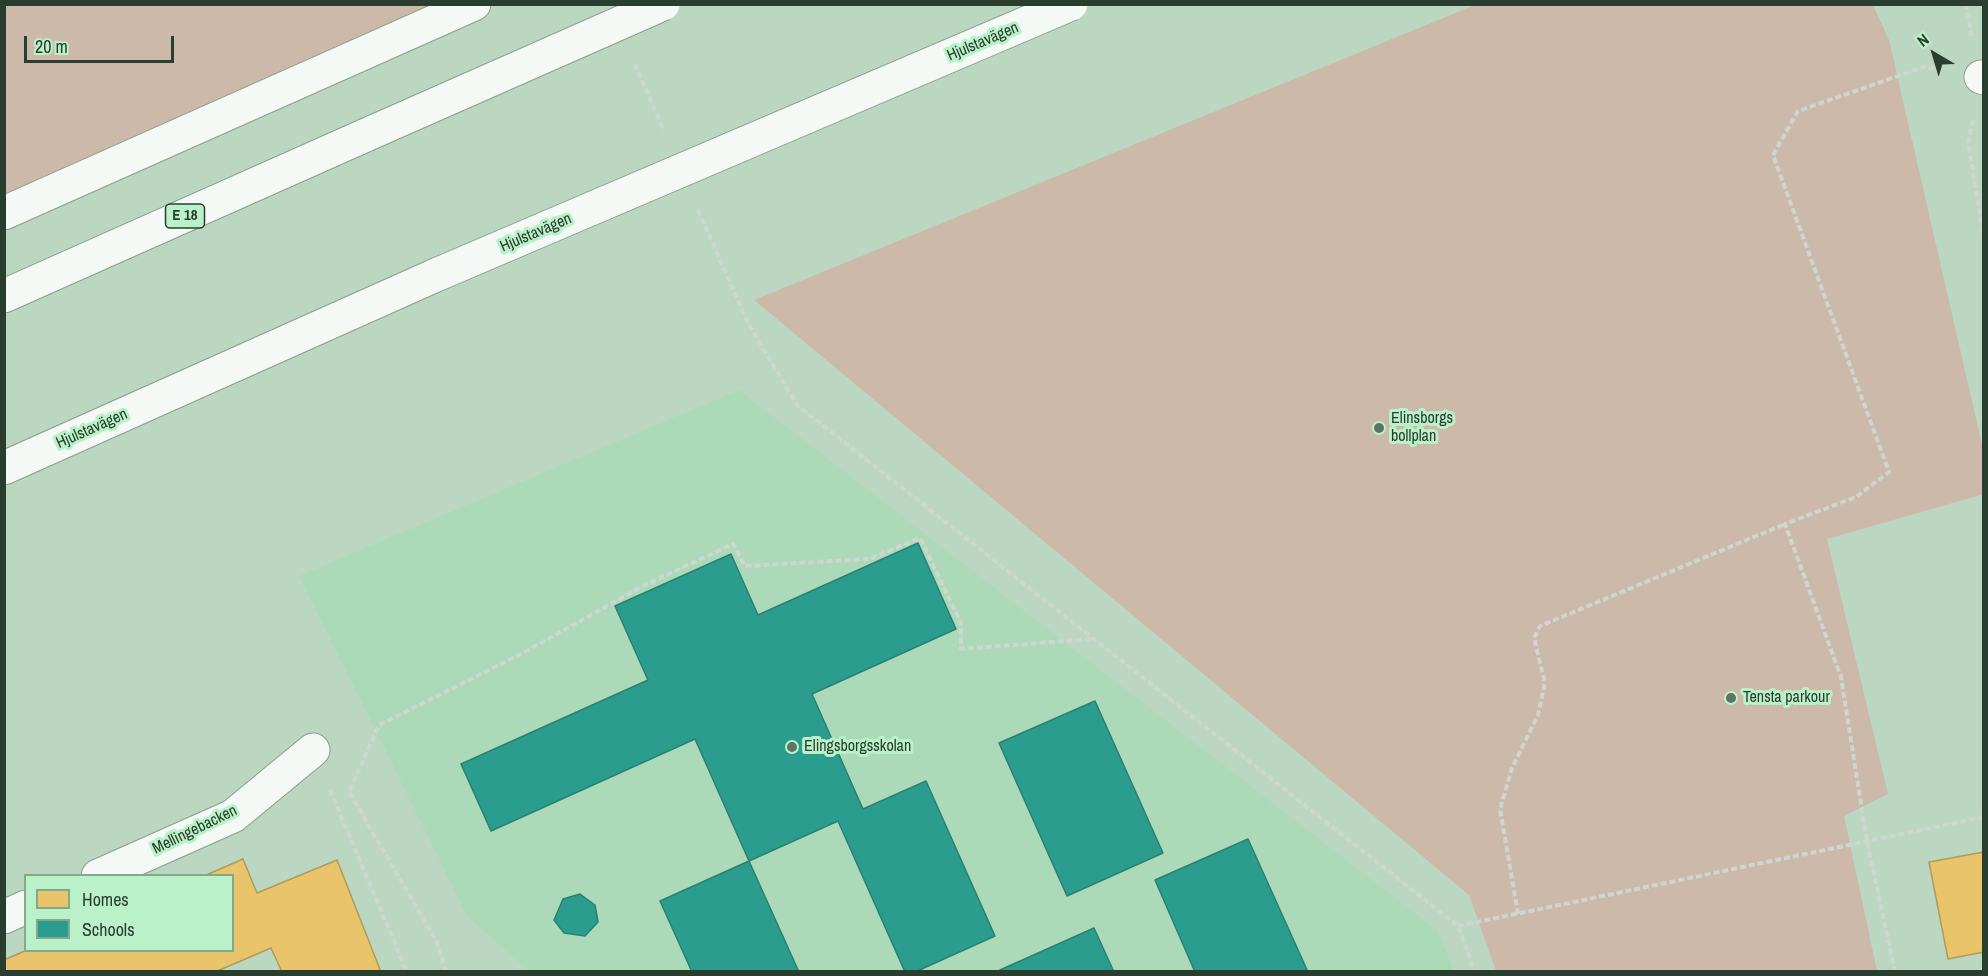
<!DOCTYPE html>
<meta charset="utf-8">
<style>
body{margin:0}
#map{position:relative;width:1988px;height:976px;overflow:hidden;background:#bbd7c2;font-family:"Archivo Narrow",sans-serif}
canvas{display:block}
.frame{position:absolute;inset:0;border:6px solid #293e2f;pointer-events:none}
.legend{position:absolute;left:24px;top:874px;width:210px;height:78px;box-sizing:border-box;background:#bbf1c9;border:2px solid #81a98b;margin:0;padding:8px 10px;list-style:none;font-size:18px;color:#293e2f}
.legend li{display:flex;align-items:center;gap:12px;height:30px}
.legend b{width:30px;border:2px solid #81a98b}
.north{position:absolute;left:1904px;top:24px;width:60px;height:60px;-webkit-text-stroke:4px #bbf1c9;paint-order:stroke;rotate:322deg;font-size:16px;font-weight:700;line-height:24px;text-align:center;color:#293e2f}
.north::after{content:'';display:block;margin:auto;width:21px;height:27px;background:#293e2f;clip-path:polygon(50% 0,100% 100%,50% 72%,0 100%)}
.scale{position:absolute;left:24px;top:36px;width:150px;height:27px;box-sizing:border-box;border:3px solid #293e2f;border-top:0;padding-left:8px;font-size:18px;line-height:21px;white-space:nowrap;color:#293e2f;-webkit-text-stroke:4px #bbf1c9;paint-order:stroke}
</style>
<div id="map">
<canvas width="1988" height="976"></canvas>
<div class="frame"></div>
<ul class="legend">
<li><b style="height:16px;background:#e9c46a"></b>Homes</li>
<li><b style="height:16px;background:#2a9d8f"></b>Schools</li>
</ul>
<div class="north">N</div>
<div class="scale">20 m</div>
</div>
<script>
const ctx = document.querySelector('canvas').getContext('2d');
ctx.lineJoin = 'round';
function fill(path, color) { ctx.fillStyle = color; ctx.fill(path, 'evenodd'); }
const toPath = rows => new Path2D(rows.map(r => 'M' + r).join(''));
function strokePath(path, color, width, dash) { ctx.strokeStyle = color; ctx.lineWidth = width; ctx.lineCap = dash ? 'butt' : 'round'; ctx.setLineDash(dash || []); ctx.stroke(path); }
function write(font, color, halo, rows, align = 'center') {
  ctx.font = font + ' "Archivo Narrow",sans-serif'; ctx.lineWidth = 6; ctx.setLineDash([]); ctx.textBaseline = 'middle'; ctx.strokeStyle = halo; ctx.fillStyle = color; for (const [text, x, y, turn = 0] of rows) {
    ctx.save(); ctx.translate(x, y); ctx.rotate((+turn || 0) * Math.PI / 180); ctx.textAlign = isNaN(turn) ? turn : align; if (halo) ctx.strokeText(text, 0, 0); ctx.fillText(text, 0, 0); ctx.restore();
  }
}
fill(toPath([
 [739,390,1438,931,1454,971,529,971,468,917,299,576]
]), '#acdab8');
fill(toPath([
 [5,5,472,5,5,202],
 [1475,5,1873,5,1889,40,1983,449,1984,494,1827,539,1888,794,1844,816,1877,971,1496,971,1469,895,754,300]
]), '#ccb9a9');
const homes = toPath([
 [1984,852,1984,952,1948,959,1929,862,1984,852],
 [243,859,257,893,337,860,381,972,282,972,271,948,215,972,4,972,4,960,27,950,232,950,232,876,204,876,243,859]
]);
fill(homes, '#e9c46a');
strokePath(homes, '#af9c58', 1.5);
const schools = toPath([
 [918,543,956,629,812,694,863,809,926,781,995,936,915,972,905,972,838,821,749,861,695,739,491,831,461,764,648,680,615,606,731,554,758,615,918,543],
 [1095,701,1163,853,1067,896,999,743,1095,701],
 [1248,839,1308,972,1195,972,1155,880,1248,839],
 [749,861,799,972,692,972,660,901,749,861],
 [580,894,595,905,598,922,585,936,564,933,554,920,563,899,580,894],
 [1094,928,1114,972,1001,972,1000,970,1094,928]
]);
fill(schools, '#2a9d8f');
strokePath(schools, '#2a8072', 1.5);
const street = toPath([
 [1981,77,1984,78],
 [98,876,233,816,313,750],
 [4,917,26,907]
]);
const secondary = toPath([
 [4,468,436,275]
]);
const highway = toPath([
 [4,213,474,4],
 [4,296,366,135]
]);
strokePath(street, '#889e8e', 35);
strokePath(secondary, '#889e8e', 35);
strokePath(highway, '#889e8e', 35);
strokePath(toPath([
 [1966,4,1972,36],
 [635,64,664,131],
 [1973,120,1968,142,1984,239],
 [698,210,748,323,797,405,1458,926,1475,972],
 [330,790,407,972],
 [1518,914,1500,809,1512,768,1538,715,1545,683,1534,638,1540,626,1785,524],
 [1458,926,1984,817],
 [446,972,437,942,349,792,379,725,523,653,641,587,733,544,745,566,869,559,920,538,961,623,961,649,1093,639],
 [1895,972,1867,841,1841,677,1785,524,1856,497,1889,472,1773,155,1798,111,1924,67,1939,70]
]), '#ced6d0', 4, [6, 3]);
strokePath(street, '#f5f9f6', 33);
strokePath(secondary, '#f5f9f6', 33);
strokePath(highway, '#f5f9f6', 33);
const secondaryBridge = toPath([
 [436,275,1071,4]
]);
const highwayBridge = toPath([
 [366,135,663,4]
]);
strokePath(secondaryBridge, '#889e8e', 35, []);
strokePath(highwayBridge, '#889e8e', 35, []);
strokePath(secondaryBridge, '#f5f9f6', 33);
strokePath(highwayBridge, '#f5f9f6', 33);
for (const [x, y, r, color] of [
 [1379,428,6,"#5c7462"],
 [1731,698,6,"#5c7462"],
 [792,747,6,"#5c7462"]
]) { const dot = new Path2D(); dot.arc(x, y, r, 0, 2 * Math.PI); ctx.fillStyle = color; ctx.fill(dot); strokePath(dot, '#bbf1c9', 2); }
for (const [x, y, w] of [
 [185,216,39]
]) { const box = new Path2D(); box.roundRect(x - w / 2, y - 12, w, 24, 4.5); ctx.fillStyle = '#bbf1c9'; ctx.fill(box); strokePath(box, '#293e2f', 1.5); }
write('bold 15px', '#293e2f', null, [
 ["E 18",185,216]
]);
write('16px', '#293e2f', '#bbf1c9', [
 ["Hjulstavägen",983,42,-23],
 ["Hjulstavägen",536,233,-23],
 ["Hjulstavägen",92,429,-24],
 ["Mellingebacken",195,830,-26]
]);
write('16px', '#293e2f', '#bbf1c9', [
 ["Elinsborgs",1391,419],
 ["bollplan",1391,437],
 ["Tensta parkour",1743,698],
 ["Elingsborgsskolan",804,747]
], 'left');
</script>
